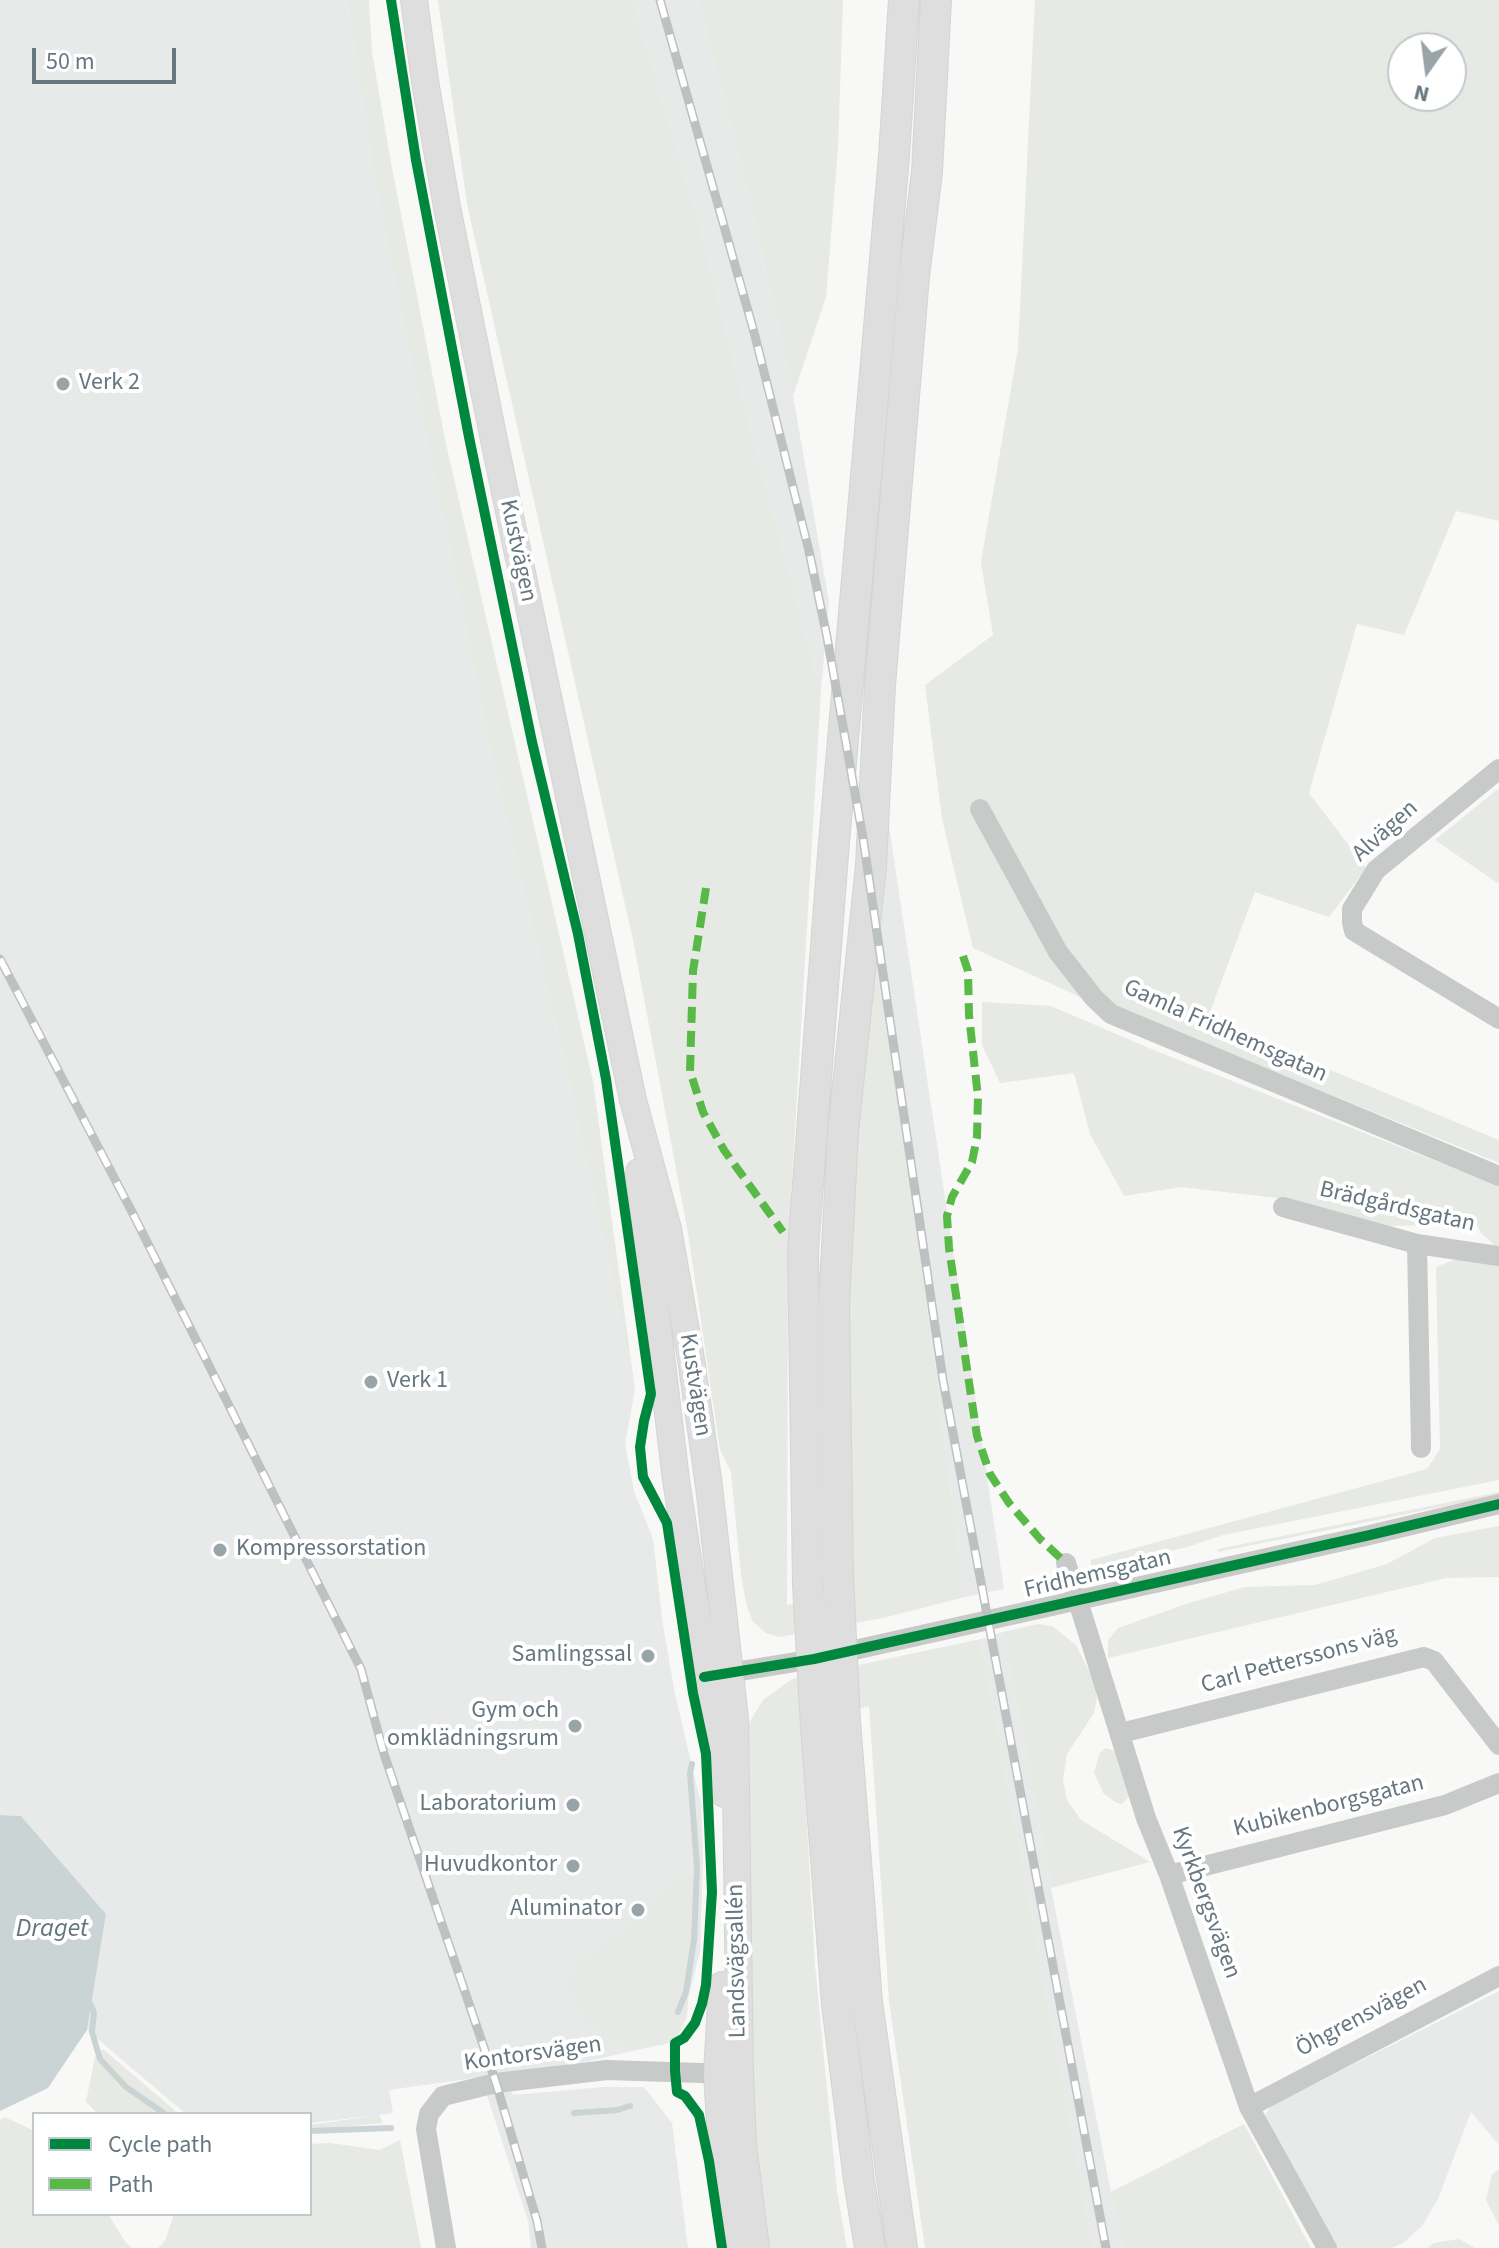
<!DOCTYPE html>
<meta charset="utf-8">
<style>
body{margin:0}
#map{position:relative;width:1499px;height:2248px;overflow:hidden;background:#f8f8f7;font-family:"Source Sans 3",sans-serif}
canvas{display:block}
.legend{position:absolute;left:32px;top:2112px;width:280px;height:104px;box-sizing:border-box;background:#fff;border:2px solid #c2c9cc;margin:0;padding:10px 14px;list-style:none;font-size:24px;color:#66777f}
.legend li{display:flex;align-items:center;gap:16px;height:40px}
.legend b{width:40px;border:2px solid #c2c9cc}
.north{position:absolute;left:1387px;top:32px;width:80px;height:80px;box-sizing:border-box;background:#fff;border:2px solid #c2c9cc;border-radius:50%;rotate:194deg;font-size:22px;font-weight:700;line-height:32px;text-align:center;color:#66777f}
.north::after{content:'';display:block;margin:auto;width:28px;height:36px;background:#99a4a9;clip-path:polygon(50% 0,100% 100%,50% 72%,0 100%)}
.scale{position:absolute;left:32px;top:48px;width:144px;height:36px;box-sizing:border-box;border:4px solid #66777f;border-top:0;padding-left:10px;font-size:24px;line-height:28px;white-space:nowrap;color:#66777f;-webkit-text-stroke:6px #fff;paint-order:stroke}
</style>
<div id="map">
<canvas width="1499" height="2248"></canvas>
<ul class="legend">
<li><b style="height:10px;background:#00873e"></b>Cycle path</li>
<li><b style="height:10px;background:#58b947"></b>Path</li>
</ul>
<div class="north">N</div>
<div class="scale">50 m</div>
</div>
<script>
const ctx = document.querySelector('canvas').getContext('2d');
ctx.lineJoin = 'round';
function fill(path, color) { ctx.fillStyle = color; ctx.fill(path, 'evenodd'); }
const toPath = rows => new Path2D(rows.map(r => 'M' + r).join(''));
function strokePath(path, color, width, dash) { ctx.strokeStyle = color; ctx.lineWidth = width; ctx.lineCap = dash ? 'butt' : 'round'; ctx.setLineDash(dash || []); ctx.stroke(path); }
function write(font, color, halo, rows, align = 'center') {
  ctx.font = font + ' "Source Sans 3",sans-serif'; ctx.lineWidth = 8; ctx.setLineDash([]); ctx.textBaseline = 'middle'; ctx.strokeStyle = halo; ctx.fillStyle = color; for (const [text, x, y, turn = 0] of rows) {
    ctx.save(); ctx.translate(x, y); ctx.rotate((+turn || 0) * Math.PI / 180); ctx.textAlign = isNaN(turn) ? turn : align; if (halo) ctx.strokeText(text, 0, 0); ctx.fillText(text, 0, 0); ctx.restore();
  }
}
fill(toPath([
 [0,0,347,0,372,169,488,743,567,1074,635,1390,625,1443,634,1491,653,1539,663,1625,675,1694,701,1804,703,1862,700,1952,677,2041,584,2062,506,2074,513,2095,603,2087,644,2087,672,2123,688,2248,531,2248,528,2221,481,2077,389,2090,393,2113,379,2115,310,2123,310,2114,186,2114,87,2030,106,1914,21,1816,0,1815],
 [633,0,698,0,756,226,793,396,829,601,821,690,747,414,703,236],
 [886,806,1004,1589,965,1597,875,907],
 [1003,1632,1051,1888,1122,2248,1094,2248,981,1639],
 [1499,1991,1499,2145,1471,2112,1438,2199,1422,2226,1403,2243,1392,2248,1334,2248,1263,2118,1271,2106]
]), '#e8e9e9');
fill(toPath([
 [347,0,369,0,372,52,391,163,446,444,593,1081,635,1390,567,1074,488,743,372,169],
 [438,0,633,0,703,236,747,414,821,690,788,1247,787,1605,846,1596,845,1299,875,907,965,1597,883,1618,779,1637,766,1633,753,1622,747,1607,741,1575,731,1472,720,1450,688,1233,633,940,467,204],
 [698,0,843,0,838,149,826,297,793,396,756,226],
 [1035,0,1499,0,1499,521,1456,511,1404,635,1357,624,1309,793,1366,868,1329,917,1255,892,1205,1025,1258,1050,1292,1054,1499,1140,1499,1163,1221,1050,1089,1001,973,948,942,819,925,685,993,635,981,562,1018,348],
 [1403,48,1451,48,1451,96,1403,96],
 [1499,788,1499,884,1435,840],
 [982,1002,1051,1006,1151,1049,1499,1186,1499,1249,1481,1233,1474,1218,1463,1213,1448,1212,1431,1225,1390,1226,1278,1198,1181,1187,1124,1196,1090,1134,1074,1073,1000,1083,982,1045],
 [1456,1259,1499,1265,1499,1480,1223,1535,1187,1547,1100,1567,1094,1568,1091,1565,1091,1560,1427,1469,1440,1449,1436,1267],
 [1499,1492,1499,1495,1333,1529,1218,1552,1218,1549],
 [1499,1526,1499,1577,1446,1578,1108,1658,1108,1640,1118,1628,1189,1603,1245,1587,1315,1585,1387,1564,1435,1538],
 [1038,1624,1052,1626,1076,1645,1095,1683,1097,1698,1094,1713,1067,1754,1063,1780,1067,1800,1081,1820,1150,1862,1051,1888,1003,1632],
 [981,1639,1094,2248,925,2248,889,2001,869,1706,801,1722,815,1965,837,2192,847,2248,769,2248,752,2110,746,1728,763,1700,792,1679],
 [1106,1748,1115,1751,1129,1796,1122,1804,1115,1802,1103,1793,1094,1772,1100,1753],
 [676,1874,696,1878,687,2017,679,2034,663,2045,628,2046,587,2024,568,1987,569,1976,573,1968,624,1930,658,1898],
 [103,2049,179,2114,98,2114,86,2102,95,2057],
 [379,2115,383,2123,310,2130,310,2125],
 [5,2117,34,2131,34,2214,108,2214,126,2243,132,2248,0,2248,0,2120],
 [1244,2124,1311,2248,1122,2248,1111,2192],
 [400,2140,421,2248,158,2248,165,2241,174,2214,310,2214,310,2144,330,2143,380,2150],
 [1499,2169,1499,2226,1486,2200,1492,2174],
 [1459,2239,1475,2248,1427,2248,1434,2243]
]), '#e7e9e5');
fill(toPath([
 [0,1815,21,1816,106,1914,87,2030,48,2088,0,2111]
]), '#cad4d5');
strokePath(toPath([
 [91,2005,94,2013,92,2032,100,2059,126,2087,165,2114],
 [678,2012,686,1992,694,1940,697,1867,690,1773,692,1764],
 [574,2113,617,2110,630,2106],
 [310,2131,391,2128]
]), '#cad4d5', 6);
const major = toPath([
 [414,0,425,81,447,207,494,440,633,1100,668,1229,691,1359,709,1486,735,1719,740,2074,743,2145,756,2248],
 [639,1172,676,1480,724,1794],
 [722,1985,717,2074,723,2172,734,2248]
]);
const highway = toPath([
 [838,1577,834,1305,843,1132,871,866,880,685,914,276,927,172,936,0],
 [808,1584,803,1250,833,854,894,156,904,0],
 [845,1721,867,2002,902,2248],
 [816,1727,837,2004,859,2180,870,2248]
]);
strokePath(major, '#d3d4d4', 28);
strokePath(highway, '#d3d4d4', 32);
strokePath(toPath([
 [1499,769,1376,870,1352,909,1352,922,1354,931,1499,1019],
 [980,809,1058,952,1094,998,1111,1014,1499,1176],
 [1283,1207,1417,1244,1499,1256],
 [1417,1244,1421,1448],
 [1066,1563,1146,1818,1169,1875,1249,2107,1327,2248],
 [716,1675,814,1659,1370,1535,1499,1504],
 [1121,1733,1424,1657,1434,1661,1499,1745],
 [1169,1875,1445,1805,1499,1783],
 [1249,2107,1499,1976],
 [446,2248,426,2129,429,2114,443,2096,496,2083,607,2070,732,2074]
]), '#c8caca', 20);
strokePath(major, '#dedede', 26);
strokePath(highway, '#dedede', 30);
const rail = toPath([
 [660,0,754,332,809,551,827,637,863,838,943,1380,1106,2248],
 [0,959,131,1210,361,1669,384,1754,496,2083,537,2221,542,2248]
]);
strokePath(rail, '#bec1c1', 9);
strokePath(rail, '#fff', 6, [18]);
const highwayBridge = toPath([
 [838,1577,845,1721],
 [808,1584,816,1727]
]);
strokePath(highwayBridge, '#d3d4d4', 32, []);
strokePath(highwayBridge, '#dedede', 30);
strokePath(toPath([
 [706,888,693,971,690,1071,703,1112,724,1150,783,1232],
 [963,956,968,971,969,1015,978,1097,977,1137,972,1162,952,1197,947,1216,949,1248,977,1436,990,1474,1009,1503,1040,1539,1066,1563]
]), '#58b947', 8, [16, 8]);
strokePath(toPath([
 [391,0,416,160,469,437,532,742,578,934,606,1079,651,1394,644,1421,640,1447,643,1477,667,1523,693,1693,706,1754,712,1892,706,1985,702,2004,695,2023,684,2038,675,2043,675,2071,677,2092,685,2096,699,2115,709,2161,722,2248],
 [704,1677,814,1659,1370,1535,1499,1504]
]), '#00873e', 10);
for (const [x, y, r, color] of [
 [63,384,8,"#99a4a9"],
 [371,1382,8,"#99a4a9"],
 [220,1550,8,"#99a4a9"],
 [648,1656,8,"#99a4a9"],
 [575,1726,8,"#99a4a9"],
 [573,1805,8,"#99a4a9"],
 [573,1866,8,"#99a4a9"],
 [638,1910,8,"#99a4a9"]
]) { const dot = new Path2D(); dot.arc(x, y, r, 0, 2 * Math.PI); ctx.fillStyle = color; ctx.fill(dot); strokePath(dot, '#fff', 3); }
write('24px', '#66777f', '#fff', [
 ["Verk 2",79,384,"left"],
 ["Verk 1",387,1382,"left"],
 ["Kompressorstation",236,1550,"left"],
 ["Samlingssal",632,1656],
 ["Gym och",559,1712],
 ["omklädningsrum",559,1740],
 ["Laboratorium",557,1805],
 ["Huvudkontor",557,1866],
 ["Aluminator",622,1910]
], 'right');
write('24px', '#66777f', '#fff', [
 ["Kustvägen",517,551,78],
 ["Alvägen",1386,832,-42],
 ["Gamla Fridhemsgatan",1225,1032,24],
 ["Brädgårdsgatan",1397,1208,13],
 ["Kustvägen",694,1385,81],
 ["Fridhemsgatan",1098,1575,-13],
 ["Carl Petterssons väg",1299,1661,-15],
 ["Kubikenborgsgatan",1329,1807,-14],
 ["Kyrkbergsvägen",1205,1903,70],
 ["Landsvägsallén",738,1961,-91],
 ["Öhgrensvägen",1362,2018,-28],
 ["Kontorsvägen",533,2055,-8]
]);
write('italic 26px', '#607679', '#fff', [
 ["Draget",52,1930]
]);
</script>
